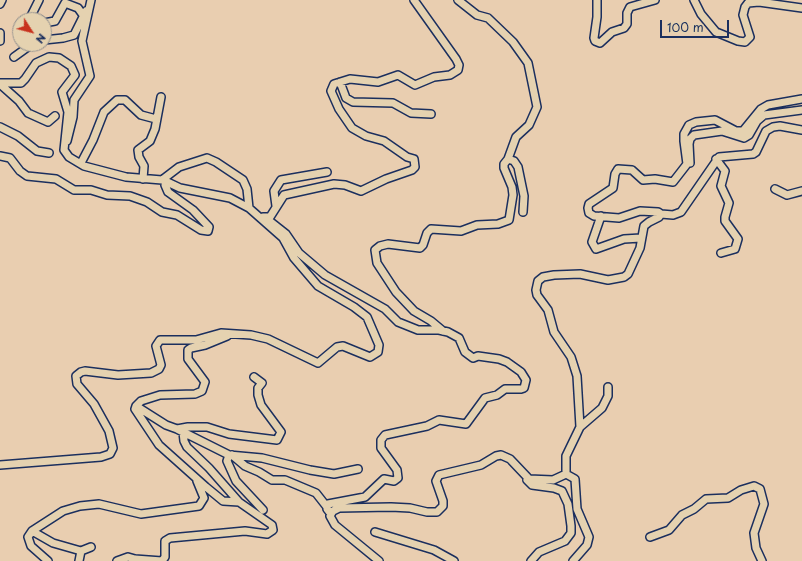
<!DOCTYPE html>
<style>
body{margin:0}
#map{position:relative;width:802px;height:561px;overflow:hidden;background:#e9ceb0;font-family:"Playpen Sans",sans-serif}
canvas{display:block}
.north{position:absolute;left:12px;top:12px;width:40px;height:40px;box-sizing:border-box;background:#e5d2b0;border:1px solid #94918f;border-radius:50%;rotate:126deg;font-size:11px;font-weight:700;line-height:16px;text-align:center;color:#1b2f5e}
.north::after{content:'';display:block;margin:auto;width:14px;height:18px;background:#c8321e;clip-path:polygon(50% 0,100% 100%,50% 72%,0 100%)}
.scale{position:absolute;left:660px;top:20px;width:69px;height:18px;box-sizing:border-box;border:2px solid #1b2f5e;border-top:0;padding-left:5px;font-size:12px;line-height:14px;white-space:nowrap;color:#1b2f5e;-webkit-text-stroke:3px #e5d2b0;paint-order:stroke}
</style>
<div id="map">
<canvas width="802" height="561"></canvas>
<div class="north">N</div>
<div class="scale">100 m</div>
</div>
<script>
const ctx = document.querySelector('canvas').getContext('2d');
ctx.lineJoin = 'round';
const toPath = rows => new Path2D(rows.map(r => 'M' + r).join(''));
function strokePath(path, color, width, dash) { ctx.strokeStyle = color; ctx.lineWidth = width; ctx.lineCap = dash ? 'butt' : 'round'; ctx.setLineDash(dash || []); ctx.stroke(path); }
const minor = toPath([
 [458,0,477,15,488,18,513,42,528,63,537,107,529,125,516,137,508,159],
 [597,0,597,17,594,38,595,41,600,43,612,32,624,28,627,24,627,13,630,7,655,0],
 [694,0,701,14,716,32,738,41,745,42,750,37,743,15,745,7,748,3,759,2,802,8],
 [0,4,2,0],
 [29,20,39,0],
 [44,23,55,21,65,3,78,8,83,15],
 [0,33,0,41],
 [44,40,63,38,74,35,86,11],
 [14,57,32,44],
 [340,82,346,98,353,102,393,103,411,113,431,114],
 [0,83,21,83,25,79,36,63,49,57,59,58,71,66,75,75,62,92,68,112,64,150,69,157,84,166,126,177,162,180,179,167,207,158,216,162,243,180,247,189,249,208,283,238,294,258,318,286,354,307,367,317,379,345,378,352,370,357,343,346,337,347,318,363,268,339,251,335,221,333,196,340,160,340,156,346,161,365,159,369,151,373,118,375,85,371,81,372,76,376,77,384,94,404,109,431,113,448,110,454,101,457,0,465],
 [0,84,19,101,28,113,48,122,55,116],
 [0,127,18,136,37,151,49,153],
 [67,141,73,117,74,100,90,76,82,41,91,0],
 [0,156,10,158,20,171,27,176,56,179,74,190,91,190,107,195,130,196,147,202,162,212,177,215,201,230,208,231,209,227,193,210,168,192,165,185,166,181],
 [716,159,725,171,721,186,729,203,725,217,725,221,738,239,735,249,721,253],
 [80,163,82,161,93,140,104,112,117,100,125,100,141,115,156,119],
 [690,163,689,144,690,139,694,135,722,131,744,138,749,135,757,121,764,115,802,110],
 [143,179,144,166,139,157,138,150,150,141,155,129,161,97],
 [163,180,180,188,230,198,249,208],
 [775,189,787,195,802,191],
 [276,206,274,191,281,180,327,172],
 [661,214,673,215,681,212,719,157,753,154,756,152,766,131,773,127,780,126,802,130],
 [601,216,592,242,596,249,624,239,641,238],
 [263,217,270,217,284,195,334,184,345,185,361,191,386,179,412,170,415,167,414,159,407,157,384,141,366,136,352,128,339,109,331,91,334,84,350,79,378,82,398,75,415,85,434,77,450,75,458,70,459,65,456,59,414,0],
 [267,219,286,234,299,253,325,275,385,309,398,322,418,330,439,330,448,332,459,338,465,352,473,358,478,356,499,359,507,362,521,372,526,380,524,388,521,389,505,389,497,395,485,398,466,424,439,420,427,426,385,435,381,440,381,448,397,470,398,478,394,481,384,479,365,497,328,504,327,509,331,514],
 [443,331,431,321,414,311,396,292,377,263,375,250,380,246,388,244,420,248,423,245,427,233,431,229,461,231,477,225,498,224,509,220,513,195,512,187,504,168,504,164,508,159,514,161,518,167,524,196,523,212],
 [136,406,166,425,177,429,188,427,207,427,229,434,277,440,281,432,261,405,258,395,258,388,262,383,254,377],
 [580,427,602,408,608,396,608,387],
 [177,429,229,455,262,458,310,470,334,474,358,469],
 [183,432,184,441,187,447,209,468,239,502],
 [229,455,227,461,236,481,263,510],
 [232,455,245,466,259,472,272,480,285,480,316,493,327,507],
 [566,474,566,456,580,427,577,376,571,357,554,332,548,310,537,295,536,290,538,281,543,277,554,275,580,274,608,280,624,277,628,274,640,248,644,226,649,222,659,217,661,214,658,212,640,211,619,218,594,216,589,213,588,208,589,204,613,188,615,174,618,169,632,170,643,180,655,179,673,182,687,164,684,141,684,134,689,125,696,122,715,120,736,131,743,131,761,109,768,105,802,99],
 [527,480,532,485,554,488,562,491,568,504,571,526,571,533,565,541,539,552,531,561],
 [32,531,53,543,81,551],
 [375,532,434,550,454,561],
 [650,537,669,530,682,515,694,509,706,499,728,498,741,490,754,486,760,489,764,504,754,533,756,548,762,561],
 [48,561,31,546,28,537,32,531,63,511,80,506,99,504,141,514,199,506,204,498,197,481],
 [79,561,81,551,91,547],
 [117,561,128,557,135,559,162,561,165,557,165,541,170,538,245,531,267,534,273,530,272,525,239,502,223,501,206,487,159,445,135,409,136,406,141,401,160,395,195,394,202,391,205,382,188,359,188,350,191,348,205,345,227,336],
 [379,561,335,525,330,516,333,511,339,508,391,507,410,508,427,512,437,512,443,506,443,501,436,481,439,475,481,465,496,456,501,455,510,459,529,479,553,480,566,474,575,479,577,509,589,537,587,545,573,561]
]);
strokePath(minor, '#1b2f5e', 10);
strokePath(minor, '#e5d2b0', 7);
</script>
